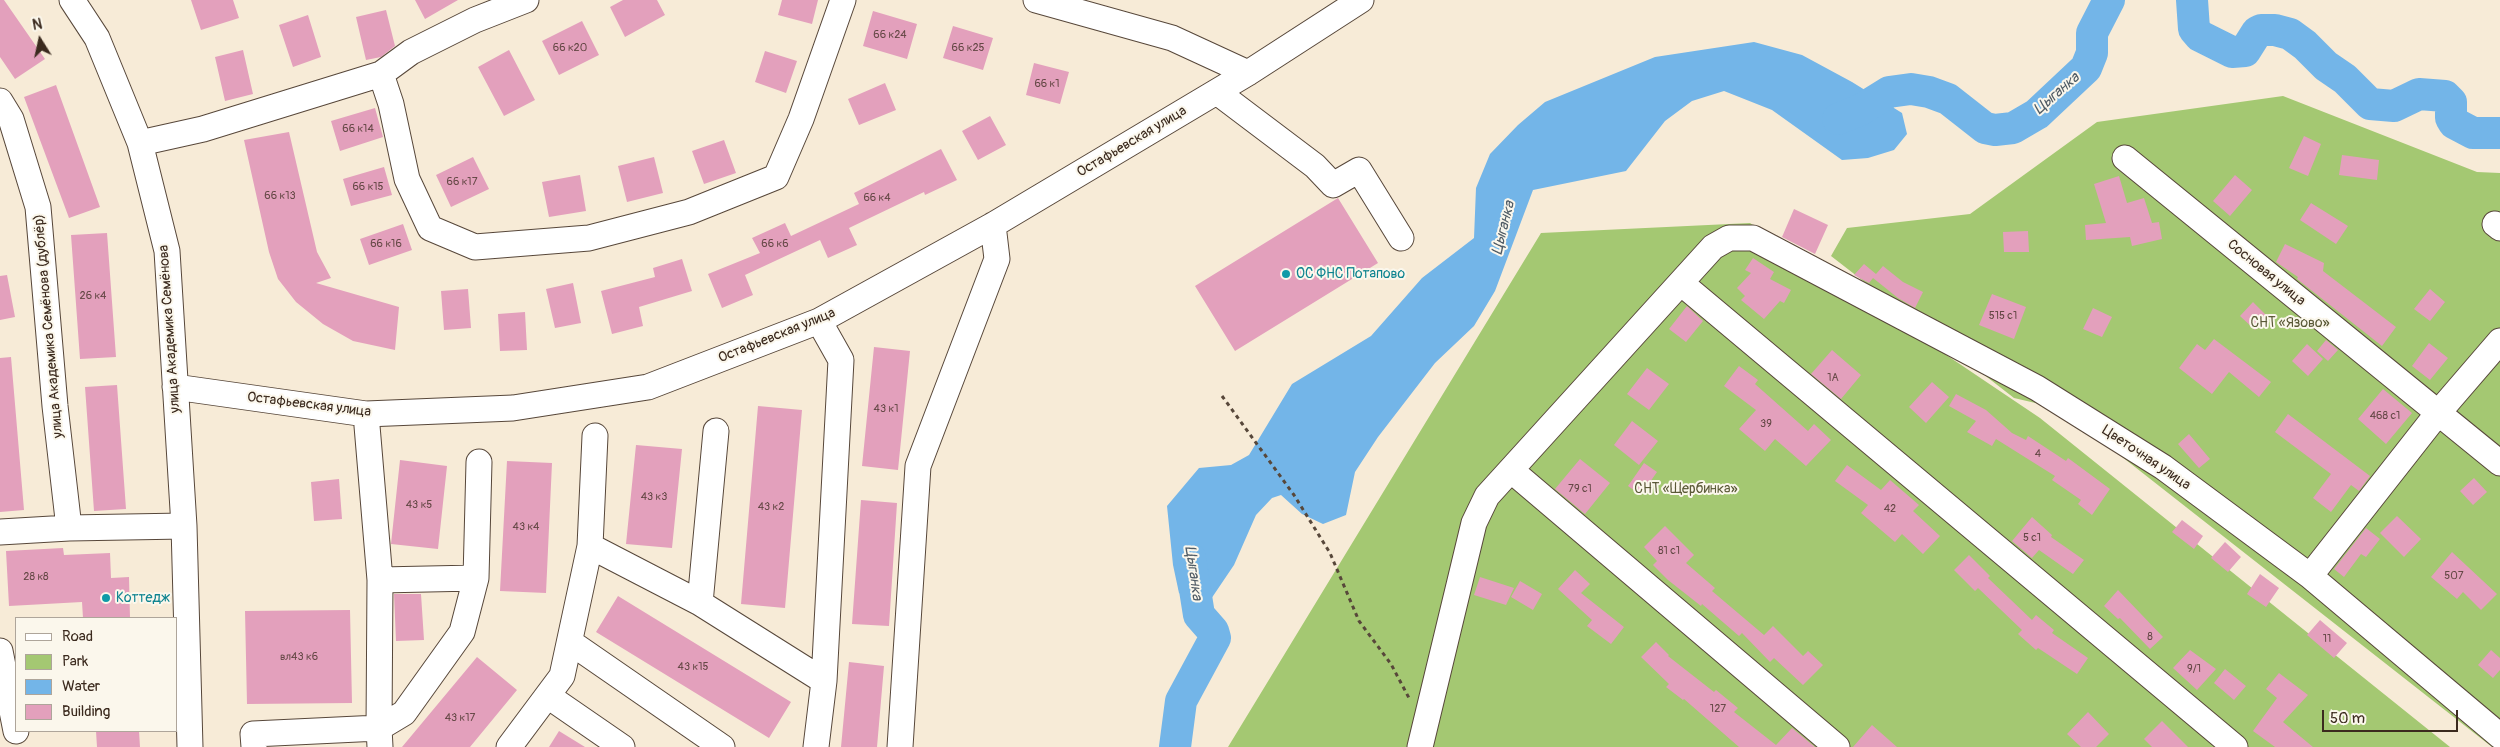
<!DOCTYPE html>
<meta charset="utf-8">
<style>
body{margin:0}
#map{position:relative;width:2500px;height:747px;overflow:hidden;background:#f7ebd7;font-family:Pangolin,sans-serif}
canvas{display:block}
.legend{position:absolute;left:15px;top:617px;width:162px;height:115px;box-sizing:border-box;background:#fbf7ec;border:1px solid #aea59a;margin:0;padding:6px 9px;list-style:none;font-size:15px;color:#3b2a1e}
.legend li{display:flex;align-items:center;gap:10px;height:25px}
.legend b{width:25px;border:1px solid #aea59a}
.north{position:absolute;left:15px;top:15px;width:50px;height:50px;-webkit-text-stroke:4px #fbf7ec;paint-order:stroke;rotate:350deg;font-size:14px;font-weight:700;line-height:20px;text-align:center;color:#3b2a1e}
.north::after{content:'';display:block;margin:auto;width:18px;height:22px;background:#3b2a1e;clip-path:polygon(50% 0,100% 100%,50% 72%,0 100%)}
.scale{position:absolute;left:2322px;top:710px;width:136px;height:22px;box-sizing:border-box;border:2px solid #3b2a1e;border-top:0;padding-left:6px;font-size:15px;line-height:18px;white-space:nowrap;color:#3b2a1e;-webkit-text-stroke:4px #fbf7ec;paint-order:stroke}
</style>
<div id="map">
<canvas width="2500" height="747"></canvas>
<ul class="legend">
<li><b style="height:6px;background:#fff"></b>Road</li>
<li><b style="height:14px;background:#a4c872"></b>Park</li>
<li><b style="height:14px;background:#73b5e8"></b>Water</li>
<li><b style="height:14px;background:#e3a0bc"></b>Building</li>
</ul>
<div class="north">N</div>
<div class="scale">50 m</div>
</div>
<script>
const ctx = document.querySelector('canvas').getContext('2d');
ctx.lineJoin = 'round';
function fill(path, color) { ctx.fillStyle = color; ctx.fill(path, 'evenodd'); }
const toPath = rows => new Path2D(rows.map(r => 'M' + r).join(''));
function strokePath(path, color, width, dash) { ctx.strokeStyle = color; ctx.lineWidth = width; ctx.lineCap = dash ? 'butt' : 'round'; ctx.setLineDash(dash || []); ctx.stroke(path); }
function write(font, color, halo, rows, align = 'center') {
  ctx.font = font + ' Pangolin,sans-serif'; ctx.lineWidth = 4; ctx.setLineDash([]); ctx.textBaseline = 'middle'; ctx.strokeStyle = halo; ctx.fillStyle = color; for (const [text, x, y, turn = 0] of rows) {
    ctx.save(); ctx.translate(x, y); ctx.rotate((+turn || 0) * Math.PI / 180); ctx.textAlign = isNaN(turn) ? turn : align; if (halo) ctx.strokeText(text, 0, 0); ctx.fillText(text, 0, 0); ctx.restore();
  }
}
fill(toPath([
 [2283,96,2477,172,2500,173,2500,747,2492,747,2061,409,2014,398,1831,256,1847,228,1970,214,2097,122],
 [1750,223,2040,418,2450,747,1228,747,1541,233]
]), '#a4c872');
fill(toPath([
 [1754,42,1802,55,1852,82,1902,113,1907,134,1894,150,1868,158,1842,160,1772,110,1724,91,1692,101,1665,121,1626,171,1533,190,1495,291,1474,326,1435,363,1378,437,1355,472,1346,515,1323,524,1302,514,1281,495,1272,498,1256,515,1234,565,1211,599,1196,601,1179,593,1173,565,1167,506,1199,468,1231,465,1249,455,1292,384,1371,336,1422,278,1474,238,1476,188,1490,154,1518,125,1545,102,1655,57]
]), '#73b5e8');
strokePath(toPath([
 [2192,0,2194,29,2200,36,2232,52,2245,51,2257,32,2261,30,2275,30,2290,34,2305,45,2326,66,2345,79,2370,104,2394,106,2419,94,2445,96,2451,102,2451,118,2454,123,2473,133,2500,133],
 [1838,119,1860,110,1889,92,1911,89,1929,92,1948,99,1985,128,1995,130,2013,128,2037,114,2086,68,2092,53,2092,33,2109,0],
 [1175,747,1181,701,1215,638,1213,631,1199,615,1190,558]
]), '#73b5e8', 32);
fill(toPath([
 [0,0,4,0,45,59,15,79,0,57],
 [191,0,233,0,239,18,201,30],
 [415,0,458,0,425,19],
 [623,0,657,0,665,15,625,37,610,7],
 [782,0,818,0,812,24,778,15],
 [386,10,395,46,381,57,366,60,356,17],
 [873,11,917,24,907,59,863,46],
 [308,15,321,57,293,67,279,25],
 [582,21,599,55,559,75,542,41],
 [953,26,993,38,983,70,943,58],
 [243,50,253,94,225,101,215,57],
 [509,50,535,100,504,116,478,67],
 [765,51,797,61,786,93,755,82],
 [1034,63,1069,72,1060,104,1026,95],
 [885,83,896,110,859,125,848,99],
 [56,85,100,207,69,218,24,97],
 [375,108,383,137,340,151,331,121],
 [990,116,1006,145,978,160,962,131],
 [289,132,317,252,331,278,316,283,399,307,395,350,353,341,323,324,296,302,278,279,269,252,244,140],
 [2304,136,2321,144,2308,176,2289,168],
 [724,140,736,173,704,184,692,151],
 [941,149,957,180,925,195,924,192,849,228,857,245,828,258,820,240,745,275,753,295,722,308,708,274,760,253,752,238,785,223,791,236,859,204,854,193],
 [2342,155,2379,160,2377,180,2339,175],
 [473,157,489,189,451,207,436,175],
 [654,157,663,193,627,202,618,166],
 [384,167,392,195,351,206,343,179],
 [580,175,586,211,549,217,542,182],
 [2235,175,2252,190,2230,216,2213,201],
 [2119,176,2127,203,2144,198,2152,223,2159,222,2162,239,2132,246,2130,237,2086,240,2085,225,2106,223,2094,184],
 [1338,198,1378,263,1235,351,1195,286],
 [2311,203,2348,226,2336,244,2300,220],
 [1794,209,1828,225,1815,254,1782,237],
 [403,224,412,250,369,265,360,239],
 [2028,231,2029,252,2004,252,2003,232],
 [107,233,116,357,80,359,71,235],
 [2285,244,2324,263,2323,271,2396,327,2382,346,2297,279,2298,277,2276,262],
 [1753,258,1774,272,1770,279,1791,290,1784,303,1780,301,1764,319,1741,300,1745,296,1737,288,1751,273,1745,270],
 [682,259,692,291,639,307,643,326,612,334,601,291,655,277,653,268],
 [1864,264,1876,274,1883,266,1903,282,1923,292,1915,308,1898,298,1873,278,1869,283,1854,275],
 [7,275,15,317,0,320,0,276],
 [573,283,581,323,555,328,546,289],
 [468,289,471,328,444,330,441,291],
 [2430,289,2445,302,2430,321,2414,309],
 [1992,294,2026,307,2014,339,1979,325],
 [2253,302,2268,317,2255,330,2240,316],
 [1687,306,1703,321,1686,342,1669,329],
 [2093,308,2112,317,2102,337,2083,329],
 [525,312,527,350,500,351,498,314],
 [2214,339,2271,382,2259,397,2229,372,2212,394,2179,368,2197,344,2205,350],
 [2326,340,2338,350,2328,361,2317,351],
 [2429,343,2448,358,2430,380,2412,366],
 [2307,344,2323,359,2308,376,2292,361],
 [874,347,910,351,898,470,862,466],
 [1832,350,1861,375,1841,399,1811,374],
 [11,357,24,510,0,512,0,358],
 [1739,366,1758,380,1755,384,1808,431,1814,424,1831,440,1806,466,1775,439,1765,451,1739,429,1756,410,1724,386],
 [1647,368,1669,384,1649,410,1627,394],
 [1932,382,1949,397,1926,423,1909,407],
 [117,385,126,509,94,511,85,387],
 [2383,389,2412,413,2386,444,2358,419],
 [1956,394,1986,410,2012,433,2026,440,2028,436,2066,461,2068,458,2110,489,2092,515,2078,504,2081,500,2052,480,2055,476,1996,439,1992,446,1967,432,1976,421,1949,406],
 [758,406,802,410,785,608,741,604],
 [2288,414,2370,476,2359,491,2351,485,2331,512,2313,498,2331,474,2275,432],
 [1632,421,1658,441,1639,465,1614,445],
 [2189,434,2210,459,2199,468,2178,444],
 [636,445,682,449,672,548,626,544],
 [1580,459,1610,483,1585,514,1555,489],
 [400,460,447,466,438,549,391,544],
 [507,461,552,463,546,593,500,591],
 [1644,463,1657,472,1641,495,1628,486],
 [1847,465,1881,490,1890,480,1919,505,1913,511,1940,536,1923,554,1902,534,1895,542,1861,513,1868,505,1835,481],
 [2474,478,2487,492,2473,505,2460,491],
 [339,479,342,519,314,521,311,482],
 [861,500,897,503,889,626,852,624],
 [2397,516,2421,539,2404,557,2380,533],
 [2032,517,2052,535,2051,537,2084,560,2073,574,2039,550,2032,558,2012,541],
 [2182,520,2203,536,2194,549,2172,532],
 [1665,526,1694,555,1686,563,1715,588,1712,591,1764,635,1773,626,1803,656,1808,651,1823,665,1803,685,1774,658,1770,662,1742,633,1739,636,1702,604,1701,606,1668,580,1653,565,1657,561,1644,547],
 [2366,528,2380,539,2366,557,2361,554,2344,577,2334,569],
 [2225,542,2241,557,2228,572,2211,558],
 [63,548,64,555,110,553,111,578,129,577,130,618,83,618,82,602,9,606,6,551],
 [2452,552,2497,594,2481,610,2463,592,2457,599,2431,577],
 [1969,555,1990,576,1988,578,2032,620,2036,615,2054,630,2052,633,2088,658,2077,674,2038,648,2036,650,2018,634,2022,630,1978,588,1975,591,1954,570],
 [1575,570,1590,584,1581,593,1624,627,1611,644,1587,626,1592,620,1558,589],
 [2260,574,2279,588,2266,607,2247,594],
 [1480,577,1514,588,1506,605,1474,595],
 [1520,581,1542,594,1533,610,1511,597],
 [2118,590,2163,637,2150,649,2120,618,2118,619,2104,606],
 [394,594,421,594,424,640,396,641],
 [618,596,791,702,769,738,596,632],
 [350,610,352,703,247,704,245,611],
 [2320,620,2347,643,2334,658,2307,635],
 [1656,642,1669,655,1668,656,1714,692,1716,690,1738,708,1734,712,1776,745,1792,728,1815,747,1739,747,1684,699,1683,700,1666,687,1669,684,1641,657],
 [2190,650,2216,669,2197,690,2173,668],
 [2491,650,2500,658,2500,670,2493,678,2478,665],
 [477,657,517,690,470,747,402,747],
 [849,662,884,666,877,747,841,747],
 [2225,669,2246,686,2234,700,2214,683],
 [2279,673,2308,695,2283,722,2313,747,2275,747,2253,731,2277,698,2266,689],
 [2088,712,2109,734,2096,747,2081,747,2067,734],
 [2162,721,2188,747,2152,747,2144,739],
 [1872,725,1897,747,1853,747],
 [96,731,139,731,140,747,97,747],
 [559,731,585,747,549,747]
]), '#e3a0bc');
const minor = toPath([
 [72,0,97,38,140,143,167,251,184,526],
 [1036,0,1172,38,1248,73],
 [381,74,391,104,407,179,430,228,475,247,589,238,689,212,776,177,801,119,843,0],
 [1217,92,1315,166,1333,185,1359,170,1401,238],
 [0,101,11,119,38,207,55,406,69,528],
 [140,143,203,129,381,74,411,52,475,20,526,0],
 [2125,158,2500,463],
 [2495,224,2500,228],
 [1681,283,2235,747],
 [175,387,366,414,513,408,648,387,819,321,993,225,1248,73,1361,0],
 [366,414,380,580,379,728],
 [1512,471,1837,747],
 [0,532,69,528,184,526,190,747],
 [590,546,595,436],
 [2310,576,2438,413,2500,341],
 [380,580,476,578],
 [700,603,716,431],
 [570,642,722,747],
 [0,651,16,731],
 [548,696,622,747],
 [379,728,404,713,462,632,476,578,479,462],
 [254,747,253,734,379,728,380,747],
 [509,747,562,676,590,546,700,603,824,681],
 [816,747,824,681,841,360,819,321],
 [900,747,918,466,997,259,993,225],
 [1420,747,1474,523,1487,496,1713,247,1729,238,1753,238,2037,388,2163,467,2310,576,2500,736]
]);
strokePath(minor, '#57473a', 27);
strokePath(toPath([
 [1222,396,1294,495,1330,553,1359,621,1391,664,1409,698]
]), '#57473a', 3, [4, 4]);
strokePath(minor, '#fff', 25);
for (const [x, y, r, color] of [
 [1286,274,5,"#0f9aa8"],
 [106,598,5,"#0f9aa8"]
]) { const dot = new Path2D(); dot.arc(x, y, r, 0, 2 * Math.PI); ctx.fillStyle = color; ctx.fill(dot); strokePath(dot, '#fbf7ec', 2); }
write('11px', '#654846', null, [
 ["66 к24",890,35],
 ["66 к20",570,48],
 ["66 к25",968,48],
 ["66 к1",1047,84],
 ["66 к14",358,129],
 ["66 к17",462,182],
 ["66 к15",368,187],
 ["66 к13",280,196],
 ["66 к4",877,198],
 ["66 к16",386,244],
 ["66 к6",775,244],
 ["26 к4",93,296],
 ["515 с1",2003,316],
 ["1А",1833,378],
 ["43 к1",886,409],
 ["468 с1",2385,416],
 ["39",1766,424],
 ["4",2038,454],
 ["79 с1",1580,489],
 ["43 к3",654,497],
 ["43 к5",419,505],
 ["43 к2",771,507],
 ["42",1890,509],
 ["43 к4",526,527],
 ["5 с1",2032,538],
 ["81 с1",1669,551],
 ["507",2454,576],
 ["28 к8",36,577],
 ["8",2150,637],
 ["11",2327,639],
 ["вл43 к6",299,657],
 ["43 к15",693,667],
 ["9/1",2194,669],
 ["127",1718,709],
 ["43 к17",460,718]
]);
write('14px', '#3b2a1e', '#fbf7ec', [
 ["Остафьевская улица",1132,142,-31],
 ["Сосновая улица",2266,273,39],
 ["улица Академика Семёнова (дублёр)",49,326,-95],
 ["улица Академика Семёнова",170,329,-94],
 ["Остафьевская улица",777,336,-22],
 ["Остафьевская улица",309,405,7],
 ["Цветочная улица",2146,458,34]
]);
write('14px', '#0d838f', '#fbf7ec', [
 ["ОС ФНС Потапово",1296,274],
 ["Коттедж",116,598]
], 'left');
write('14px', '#5a5937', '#fbf7ec', [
 ["СНТ «Язово»",2290,323],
 ["СНТ «Щербинка»",1686,489]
]);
write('italic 15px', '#4f5b65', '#fbf7ec', [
 ["Цыганка",2057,94,-41],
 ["Цыганка",1504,228,-76],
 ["Цыганка",1193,573,82]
]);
</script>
